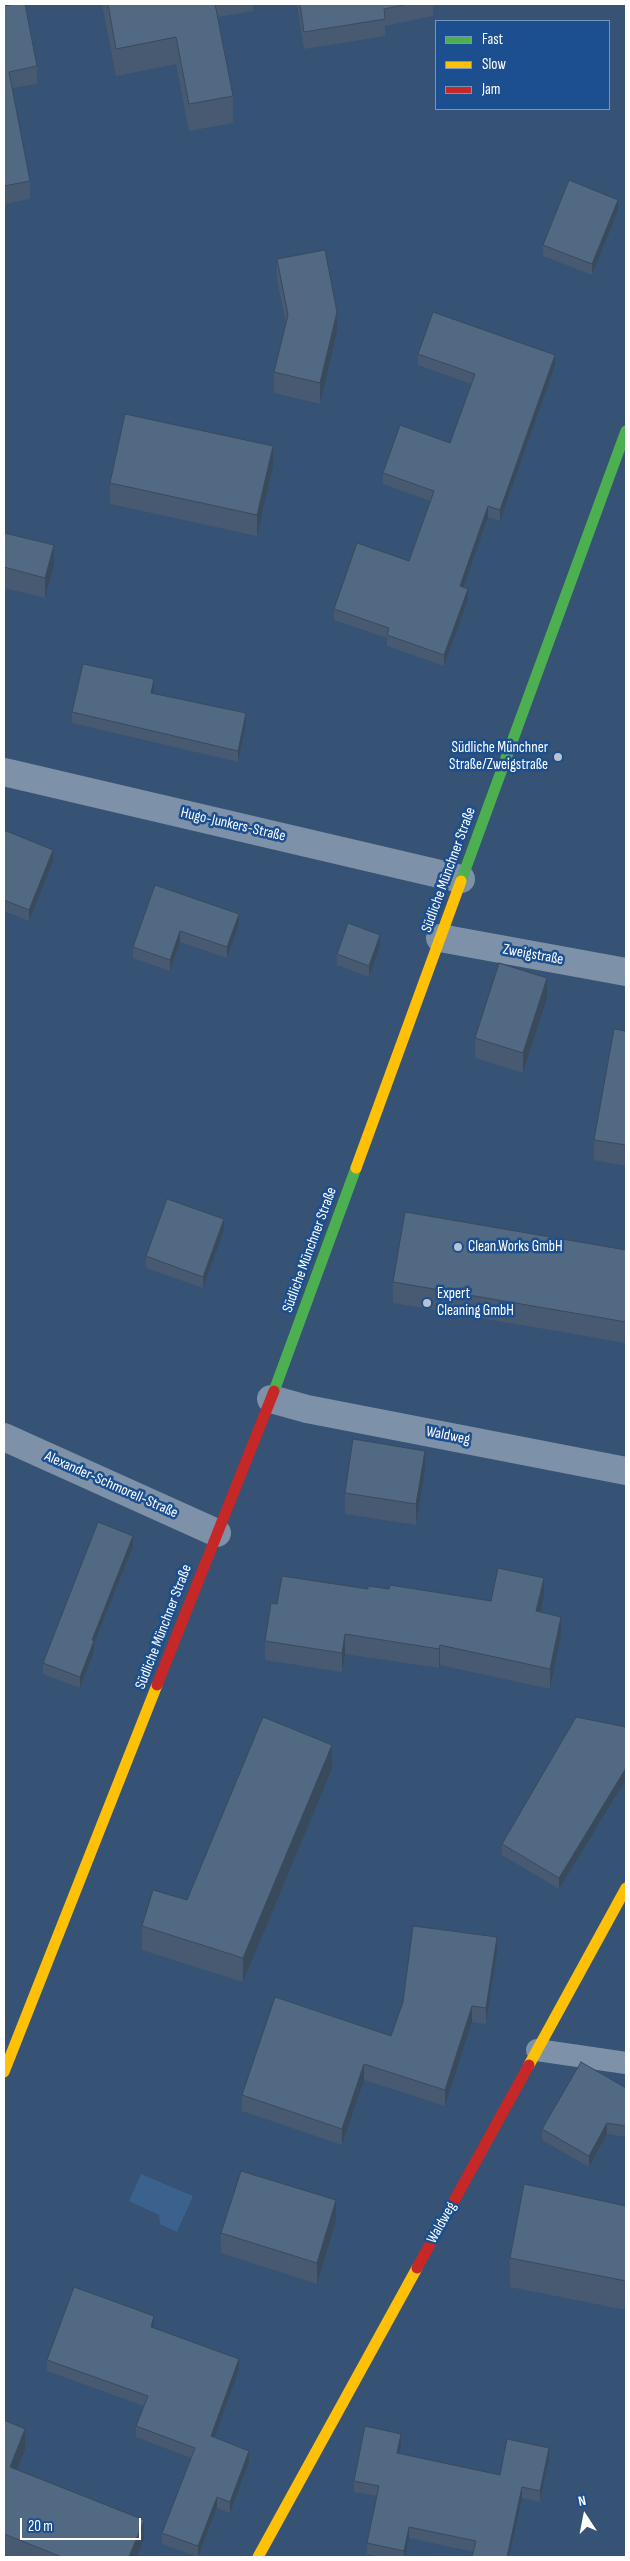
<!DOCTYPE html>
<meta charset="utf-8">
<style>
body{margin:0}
#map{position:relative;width:630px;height:2561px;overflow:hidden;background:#365274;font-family:"Sofia Sans Condensed",sans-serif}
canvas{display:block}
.frame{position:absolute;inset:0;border:5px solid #fff;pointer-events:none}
.legend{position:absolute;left:435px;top:20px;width:175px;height:90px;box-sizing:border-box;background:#1b4f8f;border:1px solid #7695bc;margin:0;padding:6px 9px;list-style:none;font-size:15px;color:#fff}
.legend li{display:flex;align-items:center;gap:10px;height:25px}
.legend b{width:25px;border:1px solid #7695bc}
.north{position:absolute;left:560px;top:2491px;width:50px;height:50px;-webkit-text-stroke:4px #1b4f8f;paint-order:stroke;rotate:349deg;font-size:14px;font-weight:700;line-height:20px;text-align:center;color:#fff}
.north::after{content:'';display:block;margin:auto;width:18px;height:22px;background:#fff;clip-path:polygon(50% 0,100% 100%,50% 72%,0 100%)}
.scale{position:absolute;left:20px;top:2518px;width:121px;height:22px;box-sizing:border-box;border:2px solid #fff;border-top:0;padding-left:6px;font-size:15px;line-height:18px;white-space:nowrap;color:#fff;-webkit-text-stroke:4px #1b4f8f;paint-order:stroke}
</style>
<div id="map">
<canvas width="630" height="2561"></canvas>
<div class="frame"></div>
<ul class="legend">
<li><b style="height:6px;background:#4caf50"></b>Fast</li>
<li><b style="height:6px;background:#ffc107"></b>Slow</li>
<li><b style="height:6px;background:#c62828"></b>Jam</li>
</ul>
<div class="north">N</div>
<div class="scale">20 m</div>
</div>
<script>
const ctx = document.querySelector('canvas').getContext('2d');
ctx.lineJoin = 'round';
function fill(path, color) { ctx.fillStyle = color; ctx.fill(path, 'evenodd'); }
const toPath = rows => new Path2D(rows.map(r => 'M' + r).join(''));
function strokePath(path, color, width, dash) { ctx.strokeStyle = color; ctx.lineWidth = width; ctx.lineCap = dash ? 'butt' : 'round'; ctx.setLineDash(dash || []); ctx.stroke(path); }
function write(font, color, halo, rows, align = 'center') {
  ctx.font = font + ' "Sofia Sans Condensed",sans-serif'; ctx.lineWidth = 5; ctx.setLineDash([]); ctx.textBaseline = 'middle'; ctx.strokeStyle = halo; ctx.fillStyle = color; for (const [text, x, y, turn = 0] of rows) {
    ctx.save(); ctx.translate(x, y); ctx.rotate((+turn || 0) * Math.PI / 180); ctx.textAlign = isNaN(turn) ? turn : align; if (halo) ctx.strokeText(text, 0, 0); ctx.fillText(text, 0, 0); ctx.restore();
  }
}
fill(toPath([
 [141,2174,193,2196,177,2232,160,2224,159,2215,129,2201]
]), '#3b618d');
strokePath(toPath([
 [537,2050,626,2063]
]), '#7d92a8', 22);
strokePath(toPath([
 [4,772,461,879],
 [440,938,626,972],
 [271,1399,307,1409,626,1471],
 [4,1437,217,1533]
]), '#7d92a8', 28);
strokePath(toPath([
 [461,881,626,431],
 [274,1391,356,1168]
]), '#4caf50', 11);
strokePath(toPath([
 [356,1168,461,881],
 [529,2065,626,1888],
 [4,2072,157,1685],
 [258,2557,417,2268]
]), '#ffc107', 11);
strokePath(toPath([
 [157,1685,274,1391],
 [417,2268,529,2065]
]), '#c62828', 11);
fill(toPath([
 [103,4,253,4,253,11,218,17,233,96,233,123,189,131,176,64,116,76,103,9],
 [297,4,434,4,433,16,385,26,385,36,304,49],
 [4,6,37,66,37,84,12,88,30,181,30,199,4,204],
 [618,211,592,275,543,256,543,245],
 [277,259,337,332,320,404,274,393,274,372,286,324,277,280],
 [418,354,555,366,500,521,488,517,463,587,468,600,444,666,387,646,387,638,334,620,334,609,409,561,430,501,383,484,383,473,450,443,471,384,418,365],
 [273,467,257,536,110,504,110,483],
 [4,533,54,566,45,598,4,588],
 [154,691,153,694,246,724,238,762,72,723,72,712],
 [4,830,53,862,29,921,4,911],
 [155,885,239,925,227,958,180,942,170,971,133,958,133,947],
 [380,946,369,977,337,965,337,954],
 [547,998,523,1073,475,1058,475,1038],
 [626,1031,626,1166,594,1160,594,1140],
 [224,1230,203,1288,146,1268,146,1256],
 [626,1250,626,1343,393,1303,393,1282],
 [425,1471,416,1525,345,1514,345,1493],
 [133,1547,94,1644,94,1652,80,1688,43,1674,43,1663],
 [368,1589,491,1601,544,1597,540,1612,561,1636,550,1689,440,1665,439,1668,345,1654,342,1672,265,1660,265,1641,277,1604],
 [626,1727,559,1889,502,1855,502,1844],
 [332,1769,243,1982,142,1950,142,1926,187,1900],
 [497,1953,486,2024,472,2022,445,2106,364,2080,342,2145,242,2111,242,2095,391,2036],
 [626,2088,626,2137,607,2134,589,2167,542,2140,542,2129],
 [626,2206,626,2310,510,2287,510,2258],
 [336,2221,317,2284,221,2253,221,2233],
 [154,2327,154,2328,239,2370,214,2438,249,2462,230,2513,217,2508,198,2557,162,2544,162,2533,191,2458,136,2437,136,2426,144,2406,47,2371,47,2360],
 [4,2420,25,2450,17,2470,144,2540,137,2557,11,2557,4,2554],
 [401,2445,399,2454,500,2475,549,2459,540,2502,522,2498,474,2552,409,2538,405,2557,381,2557,367,2554,367,2543,377,2496,354,2492,354,2481]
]), '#475a72');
fill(toPath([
 [618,200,618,211,592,275,592,264],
 [337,312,337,332,320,404,320,383],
 [555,355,555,366,500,521,500,510],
 [273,446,273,467,257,536,257,515],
 [488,506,488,517,460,597,460,586],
 [54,545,54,566,45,598,45,578],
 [468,589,468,600,444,666,444,655],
 [154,679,154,691,151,704,151,693],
 [246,713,246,724,238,762,238,751],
 [53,850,53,862,29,921,29,910],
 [239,914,239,925,227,958,227,947],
 [180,931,180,942,170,971,170,960],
 [380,935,380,946,369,977,369,966],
 [547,978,547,998,523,1073,523,1053],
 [224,1219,224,1230,203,1288,203,1277],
 [425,1451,425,1471,416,1525,416,1504],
 [133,1536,133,1547,94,1644,94,1652,80,1688,80,1677,92,1640],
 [544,1578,544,1597,536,1631,536,1611],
 [561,1617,561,1636,550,1689,550,1669],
 [345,1634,345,1654,342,1672,342,1653],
 [440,1645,440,1665,439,1668,439,1649],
 [332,1745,332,1769,243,1982,243,1958],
 [626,1768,626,1779,559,1889,559,1878],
 [497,1937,497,1953,486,2024,486,2008],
 [472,2006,472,2022,445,2106,445,2090],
 [364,2064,364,2080,342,2145,342,2129],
 [607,2123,607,2134,589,2167,589,2156],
 [336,2200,336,2221,317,2284,317,2263],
 [154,2316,154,2327,151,2338,151,2327],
 [239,2359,239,2370,211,2447,211,2436],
 [25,2429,25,2450,10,2487,10,2467],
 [401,2434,401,2445,397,2464,397,2453],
 [549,2448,549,2459,540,2502,540,2491],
 [249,2451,249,2462,230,2513,230,2502],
 [522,2487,522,2498,509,2557,507,2557],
 [217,2497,217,2508,198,2557,198,2546],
 [144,2520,144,2540,137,2557,129,2557],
 [409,2527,409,2538,405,2557,404,2557,404,2551]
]), '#394a5c');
const building = toPath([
 [16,4,25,4,37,66,9,72,30,181,4,186,4,6,16,4],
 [108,4,215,4,233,96,189,104,176,37,116,49,108,4],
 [300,4,408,4,384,9,385,19,304,32,300,4],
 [569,180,618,200,592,264,543,245,569,180],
 [325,250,337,312,320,383,274,372,288,315,277,259,325,250],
 [433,312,555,355,500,510,488,506,460,586,468,589,444,655,387,635,389,628,334,609,357,543,409,561,434,491,383,473,400,425,450,443,475,374,418,354,433,312],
 [125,414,273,446,257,515,110,483,125,414],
 [4,533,54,545,45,578,4,567,4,533],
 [83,664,154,679,151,693,246,713,238,751,72,712,83,664],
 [4,830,53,850,29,910,4,900,4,830],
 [155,885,239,914,227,947,180,931,170,960,133,947,155,885],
 [348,923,380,935,369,966,337,954,348,923],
 [499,963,547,978,523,1053,475,1038,499,963],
 [614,1029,626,1031,626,1145,594,1140,614,1029],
 [167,1199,224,1219,203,1277,146,1256,167,1199],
 [405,1212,626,1250,626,1322,393,1282,405,1212],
 [353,1439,425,1451,416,1504,345,1493,353,1439],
 [98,1522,133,1536,92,1640,94,1641,80,1677,43,1663,98,1522],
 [498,1568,544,1578,536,1611,561,1617,550,1669,440,1645,439,1649,345,1634,342,1653,265,1641,271,1603,277,1604,282,1576,368,1589,368,1586,389,1589,390,1585,491,1601,498,1568],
 [263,1717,332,1745,243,1958,142,1926,153,1890,187,1900,263,1717],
 [576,1717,626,1727,626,1768,559,1878,502,1844,576,1717],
 [413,1926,497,1937,486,2008,472,2006,445,2090,364,2064,342,2129,242,2095,275,1997,391,2036,403,2002,413,1926],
 [581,2062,626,2088,626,2126,607,2123,589,2156,542,2129,581,2062],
 [241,2171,336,2200,317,2263,221,2233,241,2171],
 [524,2184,626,2206,626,2281,510,2258,524,2184],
 [74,2287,154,2316,151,2327,239,2359,211,2436,249,2451,230,2502,217,2497,198,2546,162,2533,195,2448,136,2426,148,2396,47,2360,74,2287],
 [4,2420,25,2429,10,2467,144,2520,129,2557,62,2557,4,2534,4,2420],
 [365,2426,401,2434,397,2453,500,2475,507,2439,549,2448,540,2491,522,2487,507,2557,472,2557,476,2541,409,2527,404,2551,367,2543,379,2486,354,2481,365,2426]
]);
fill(building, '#526984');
strokePath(building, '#394a5c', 1);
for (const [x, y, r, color] of [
 [558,757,5,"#b9c2ce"],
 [458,1247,5,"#b9c2ce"],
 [427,1303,5,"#b9c2ce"]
]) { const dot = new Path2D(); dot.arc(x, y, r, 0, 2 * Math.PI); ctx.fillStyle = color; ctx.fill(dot); strokePath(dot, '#1b4f8f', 2); }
write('15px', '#fff', '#1b4f8f', [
 ["Südliche Münchner",548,748,"right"],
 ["Straße/Zweigstraße",548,765,"right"],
 ["Clean.Works GmbH",468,1247],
 ["Expert",437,1294],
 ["Cleaning GmbH",437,1311]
], 'left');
write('15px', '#fff', '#1b4f8f', [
 ["Hugo-Junkers-Straße",233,825,13],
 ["Südliche Münchner Straße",449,870,-70],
 ["Zweigstraße",533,955,10],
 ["Südliche Münchner Straße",310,1250,-70],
 ["Waldweg",448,1436,11],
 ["Alexander-Schmorell-Straße",111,1485,24],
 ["Südliche Münchner Straße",164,1627,-69],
 ["Waldweg",442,2223,-61]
]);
</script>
